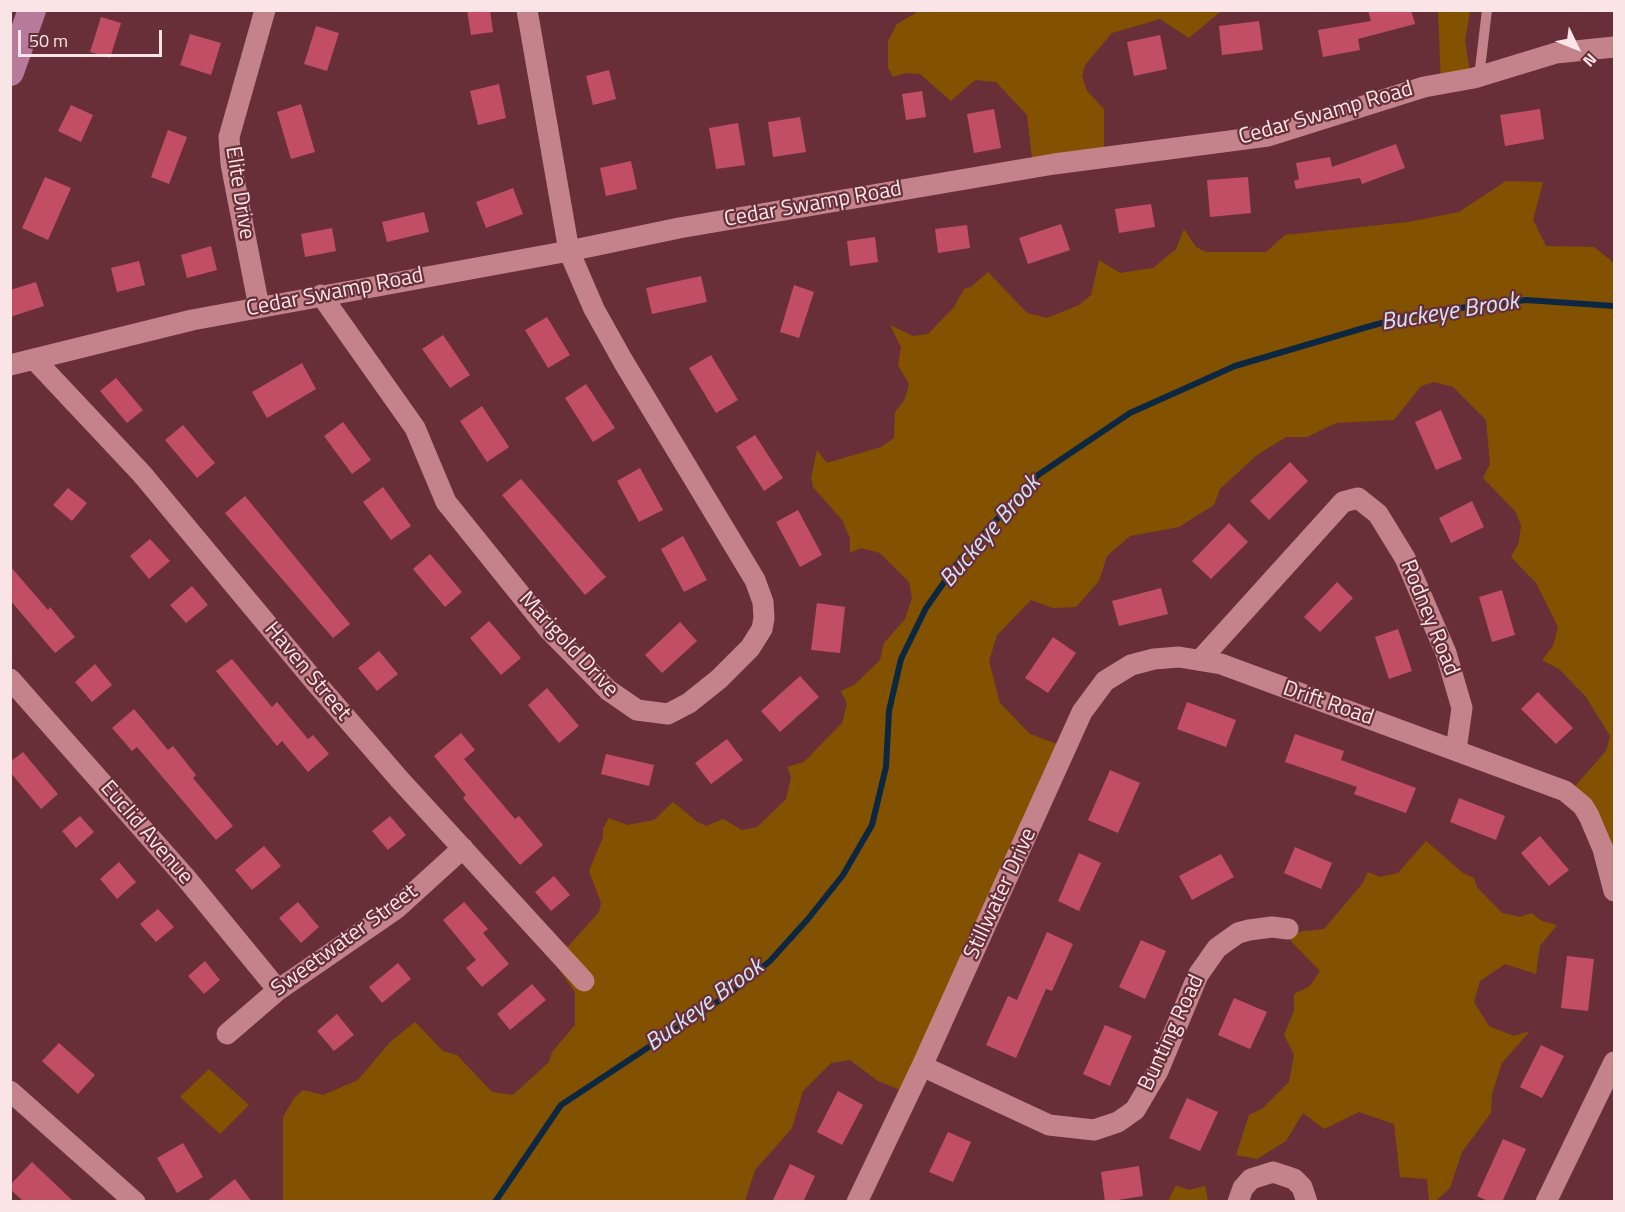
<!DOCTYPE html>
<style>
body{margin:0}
#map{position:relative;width:1625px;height:1212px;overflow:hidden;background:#682f39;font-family:"Titillium Web",sans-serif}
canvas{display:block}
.frame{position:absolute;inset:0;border:12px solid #fae4e6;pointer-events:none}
.north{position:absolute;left:1547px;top:18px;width:60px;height:60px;-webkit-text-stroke:4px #682f39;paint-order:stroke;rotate:133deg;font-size:16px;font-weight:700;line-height:24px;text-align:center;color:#fae4e6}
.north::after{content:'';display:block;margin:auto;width:21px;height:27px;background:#fae4e6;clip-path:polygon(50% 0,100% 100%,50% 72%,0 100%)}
.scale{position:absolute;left:18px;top:30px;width:144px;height:27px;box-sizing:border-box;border:3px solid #fae4e6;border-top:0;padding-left:8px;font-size:18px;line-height:21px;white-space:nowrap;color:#fae4e6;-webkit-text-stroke:4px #682f39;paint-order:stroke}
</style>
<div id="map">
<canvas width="1625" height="1212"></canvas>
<div class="frame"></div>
<div class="north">N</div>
<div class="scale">50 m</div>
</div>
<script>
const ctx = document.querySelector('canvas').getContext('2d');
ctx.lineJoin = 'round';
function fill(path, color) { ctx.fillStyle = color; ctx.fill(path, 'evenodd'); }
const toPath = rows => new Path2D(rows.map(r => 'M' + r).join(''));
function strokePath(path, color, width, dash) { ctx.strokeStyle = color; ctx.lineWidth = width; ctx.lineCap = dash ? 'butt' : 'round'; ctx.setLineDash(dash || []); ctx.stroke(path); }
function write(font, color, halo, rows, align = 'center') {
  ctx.font = font + ' "Titillium Web",sans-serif'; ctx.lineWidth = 4.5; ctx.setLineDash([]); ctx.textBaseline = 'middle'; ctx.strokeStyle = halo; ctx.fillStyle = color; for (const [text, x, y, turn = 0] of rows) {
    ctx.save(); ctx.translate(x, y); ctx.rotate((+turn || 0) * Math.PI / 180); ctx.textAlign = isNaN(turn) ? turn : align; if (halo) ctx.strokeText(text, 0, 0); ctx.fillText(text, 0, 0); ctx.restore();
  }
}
fill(toPath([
 [919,11,1221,11,1189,38,1160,19,1112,33,1085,65,1082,76,1087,91,1104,109,1104,160,1033,166,1027,115,996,82,975,80,951,101,920,74,906,73,893,77,888,68,888,41,897,24],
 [1438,11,1470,11,1465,41,1471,79,1441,86],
 [1506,181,1543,182,1533,220,1546,246,1594,247,1614,263,1614,889,1570,792,1606,751,1610,736,1586,697,1559,669,1542,660,1553,646,1558,627,1536,583,1511,557,1519,542,1521,525,1515,511,1483,478,1490,464,1486,420,1453,387,1434,382,1421,386,1394,420,1336,423,1307,437,1286,437,1257,455,1220,489,1214,505,1193,518,1179,527,1130,536,1107,556,1099,581,1076,607,1053,608,1031,600,997,635,989,661,1000,703,1030,734,1065,747,910,1094,878,1081,850,1060,831,1063,803,1091,792,1128,755,1170,745,1201,283,1202,283,1117,294,1098,303,1090,323,1095,358,1080,390,1042,415,1022,443,1051,457,1055,492,1092,513,1095,549,1062,552,1052,575,1025,575,992,554,962,599,912,601,903,589,871,603,837,603,828,609,818,627,825,654,820,673,802,696,821,706,826,723,819,742,830,757,827,786,799,791,777,787,767,804,762,842,723,847,704,841,691,854,685,880,660,884,643,905,619,912,598,909,582,880,553,861,548,850,553,850,538,842,520,813,487,811,478,817,450,827,463,881,447,894,438,895,412,905,399,909,384,898,365,901,347,890,325,913,336,928,334,954,307,964,289,971,287,988,272,1027,313,1047,318,1079,305,1091,295,1099,260,1120,273,1153,268,1176,249,1184,229,1196,247,1206,252,1266,252,1285,235,1408,222,1459,212],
 [1426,841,1463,873,1474,878,1477,887,1502,913,1520,917,1531,913,1542,921,1557,925,1540,946,1536,974,1505,964,1480,981,1474,1002,1489,1026,1514,1036,1530,1031,1502,1063,1492,1094,1491,1113,1462,1152,1450,1188,1436,1201,1429,1201,1427,1179,1400,1177,1394,1124,1359,1112,1324,1129,1303,1113,1286,1141,1257,1159,1236,1155,1249,1115,1263,1108,1289,1082,1294,1055,1284,1035,1294,1011,1294,994,1310,986,1320,971,1290,940,1289,933,1324,929,1362,884,1368,872,1380,877,1398,873],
 [209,1069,249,1105,220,1134,180,1097],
 [1176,1185,1189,1190,1205,1186,1208,1201,1168,1201]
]), '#825200');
strokePath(toPath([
 [495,1202,561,1105,729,994,770,961,808,919,843,875,872,825,886,767,889,711,901,659,926,608,961,558,1038,475,1130,413,1235,366,1367,327,1419,313,1526,300,1614,306]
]), '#0c2742', 6);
fill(toPath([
 [467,10,490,10,493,32,471,35],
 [1368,10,1411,10,1415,24,1358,39,1360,50,1323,57,1318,30,1371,21],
 [101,17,121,23,110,58,90,52],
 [1259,21,1263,50,1222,55,1219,26],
 [316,26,339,33,327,71,304,64],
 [190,34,221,43,211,75,180,65],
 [1160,35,1167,69,1134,76,1127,42],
 [609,70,616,99,593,105,586,76],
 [499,84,506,118,478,125,470,91],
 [922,91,926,117,906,120,902,94],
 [301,104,315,152,291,159,277,112],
 [71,105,93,115,81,142,58,131],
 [994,109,1001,148,974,153,967,114],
 [1540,109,1544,139,1505,146,1500,115],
 [800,117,806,152,773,157,768,122],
 [738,123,745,165,716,169,709,128],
 [168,130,187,137,169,184,151,177],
 [1396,144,1405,168,1362,184,1360,178,1296,189,1294,181,1299,179,1296,163,1330,157,1332,167],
 [631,161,637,189,606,196,600,168],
 [45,177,71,188,48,240,22,228],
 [1248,177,1251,213,1210,217,1207,180],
 [513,188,523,214,486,228,476,202],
 [1151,204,1155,227,1119,233,1115,209],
 [424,212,429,232,387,242,382,222],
 [1061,224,1070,250,1028,264,1019,238],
 [967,225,970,248,938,253,935,229],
 [332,228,336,251,305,257,301,234],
 [875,237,878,262,850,266,847,241],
 [211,246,217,270,187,278,181,255],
 [139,261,145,285,117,292,111,268],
 [701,276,707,302,652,314,646,288],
 [36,282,44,306,10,317,10,290],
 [794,285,814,292,799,338,780,332],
 [547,317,570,355,548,368,525,330],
 [443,335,470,375,450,388,422,349],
 [711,355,738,400,716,413,689,368],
 [302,363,316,389,267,418,252,392],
 [116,378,143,410,127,423,100,391],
 [586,384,615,428,593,442,565,398],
 [482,406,509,447,487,462,460,421],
 [1441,410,1462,459,1436,470,1415,422],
 [343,422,371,460,352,474,324,436],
 [183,425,215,463,197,478,165,440],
 [755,435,783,478,764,491,736,447],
 [1290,462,1308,481,1269,520,1250,501],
 [640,468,663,510,639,522,617,481],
 [521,479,606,577,585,595,502,495],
 [383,487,411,526,391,540,363,502],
 [68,488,87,503,72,521,53,505],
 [245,496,350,624,333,638,225,513],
 [1472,501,1484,527,1451,543,1439,518],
 [798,510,822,555,800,567,776,522],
 [1229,523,1248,542,1211,579,1192,561],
 [683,536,707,580,684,592,661,549],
 [150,539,170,561,149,579,130,556],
 [430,554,462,592,445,607,413,569],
 [10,566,48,610,50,607,75,637,55,653,10,600],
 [1337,582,1353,598,1320,632,1304,617],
 [192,586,208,605,186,623,170,605],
 [1161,588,1168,614,1119,626,1112,601],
 [1502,590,1515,635,1492,642,1479,597],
 [817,603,845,607,840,653,811,650],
 [489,621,521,658,501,675,470,638],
 [680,622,697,641,662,673,645,655],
 [1398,629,1412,671,1389,679,1375,637],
 [1053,637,1076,653,1048,693,1025,678],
 [379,651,398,674,377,691,358,668],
 [232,659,272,707,277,702,308,739,313,735,329,754,308,772,282,741,277,746,216,671],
 [95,664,112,685,92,702,75,682],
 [800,676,819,697,780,732,761,711],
 [547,688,579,726,559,743,528,705],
 [1538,692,1573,728,1556,744,1521,709],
 [1187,702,1236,720,1226,747,1177,729],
 [134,709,168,750,173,746,196,775,193,778,233,826,216,840,137,747,132,751,112,728],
 [461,733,475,750,464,759,515,819,519,816,543,845,520,865,463,798,466,795,434,756],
 [1295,734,1344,751,1341,760,1416,788,1406,813,1354,794,1357,787,1285,762],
 [727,739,743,760,711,784,695,763],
 [23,752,58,794,41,809,10,772,10,762],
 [606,754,654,765,649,786,601,774],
 [1110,770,1140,783,1118,833,1088,820],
 [1459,798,1505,816,1496,840,1450,822],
 [80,816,94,832,76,848,62,831],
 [390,816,406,835,388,850,372,831],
 [1540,836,1569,870,1549,886,1521,853],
 [264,846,281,866,252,890,235,870],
 [1295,847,1332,863,1321,889,1284,873],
 [1079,853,1101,863,1079,911,1058,901],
 [1221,854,1234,877,1192,900,1179,876],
 [119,862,136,882,117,899,100,879],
 [554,876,570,895,551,911,535,892],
 [298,902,319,927,301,943,279,918],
 [464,902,488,929,483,933,509,964,482,987,466,968,476,960,443,920],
 [158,909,174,927,156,942,140,924],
 [1047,932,1073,944,1052,991,1046,989,1016,1058,986,1045,1008,996,1017,1000],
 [1141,940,1166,951,1145,999,1119,987],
 [1567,956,1594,959,1588,1011,1561,1008],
 [205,961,220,980,204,994,188,976],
 [398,963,411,979,382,1003,369,987],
 [532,984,546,1000,510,1030,497,1014],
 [1234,998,1267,1012,1250,1049,1218,1035],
 [337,1014,354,1035,334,1051,317,1031],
 [1105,1025,1132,1036,1110,1086,1083,1074],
 [59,1043,95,1075,78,1094,42,1061],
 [1541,1045,1564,1056,1542,1098,1520,1087],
 [838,1091,863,1105,842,1145,817,1132],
 [1187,1098,1218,1112,1200,1151,1169,1138],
 [948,1132,971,1142,953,1182,929,1172],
 [1503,1139,1526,1149,1502,1202,1490,1202,1477,1196],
 [183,1143,203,1177,177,1193,157,1158],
 [32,1162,74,1202,24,1202,10,1189,10,1185],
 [790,1164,815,1176,803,1202,772,1202],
 [1139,1166,1143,1196,1105,1202,1101,1172],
 [235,1179,252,1202,206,1202]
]), '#c24e66');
strokePath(toPath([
 [1479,77,1487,10]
]), '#c4828b', 10);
strokePath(toPath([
 [321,295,415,428,446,502,549,630,608,690,637,710,668,714,689,703,719,679,750,648,762,629,764,618,763,602,755,580,623,361,594,309,569,251,527,10],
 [259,307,231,164,229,137,265,10],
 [34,359,142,474,316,683,400,780,584,981],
 [10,365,192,320,569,251,679,228,1054,164,1268,136,1424,87,1474,78,1556,53,1614,47],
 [1201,659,1343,502,1358,498,1378,514,1405,558,1446,653,1462,708,1456,750],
 [10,679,186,878,278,990],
 [227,1034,278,990,397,908,463,848],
 [922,1066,1049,1125,1094,1130,1118,1122,1135,1110,1158,1071,1198,975,1217,948,1238,933,1249,930,1272,927,1288,929],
 [10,1091,135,1202],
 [857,1202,922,1066,1082,712,1105,681,1131,665,1154,659,1179,657,1221,664,1565,791,1583,806,1589,816,1603,849,1614,891],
 [1238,1202,1243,1188,1251,1179,1273,1172,1294,1179,1302,1187,1307,1202],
 [1546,1202,1614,1062]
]), '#c4828b', 21);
strokePath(toPath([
 [10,72,32,10]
]), '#b87a9a', 28);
write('22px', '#fae4e6', '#682f39', [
 ["Cedar Swamp Road",1326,114,-16],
 ["Elite Drive",239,193,81],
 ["Cedar Swamp Road",813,205,-10],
 ["Cedar Swamp Road",335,293,-11],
 ["Rodney Road",1429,618,68],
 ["Marigold Drive",568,645,47],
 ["Haven Street",307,672,50],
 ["Drift Road",1328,704,19],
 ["Euclid Avenue",146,833,49],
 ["Stillwater Drive",1001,894,-65],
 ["Sweetwater Street",345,941,-36],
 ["Bunting Road",1172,1033,-65]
]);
write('italic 24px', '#d1e4f9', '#682f39', [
 ["Buckeye Brook",1450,313,-9],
 ["Buckeye Brook",991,532,-49],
 ["Buckeye Brook",705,1006,-36]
]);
</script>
